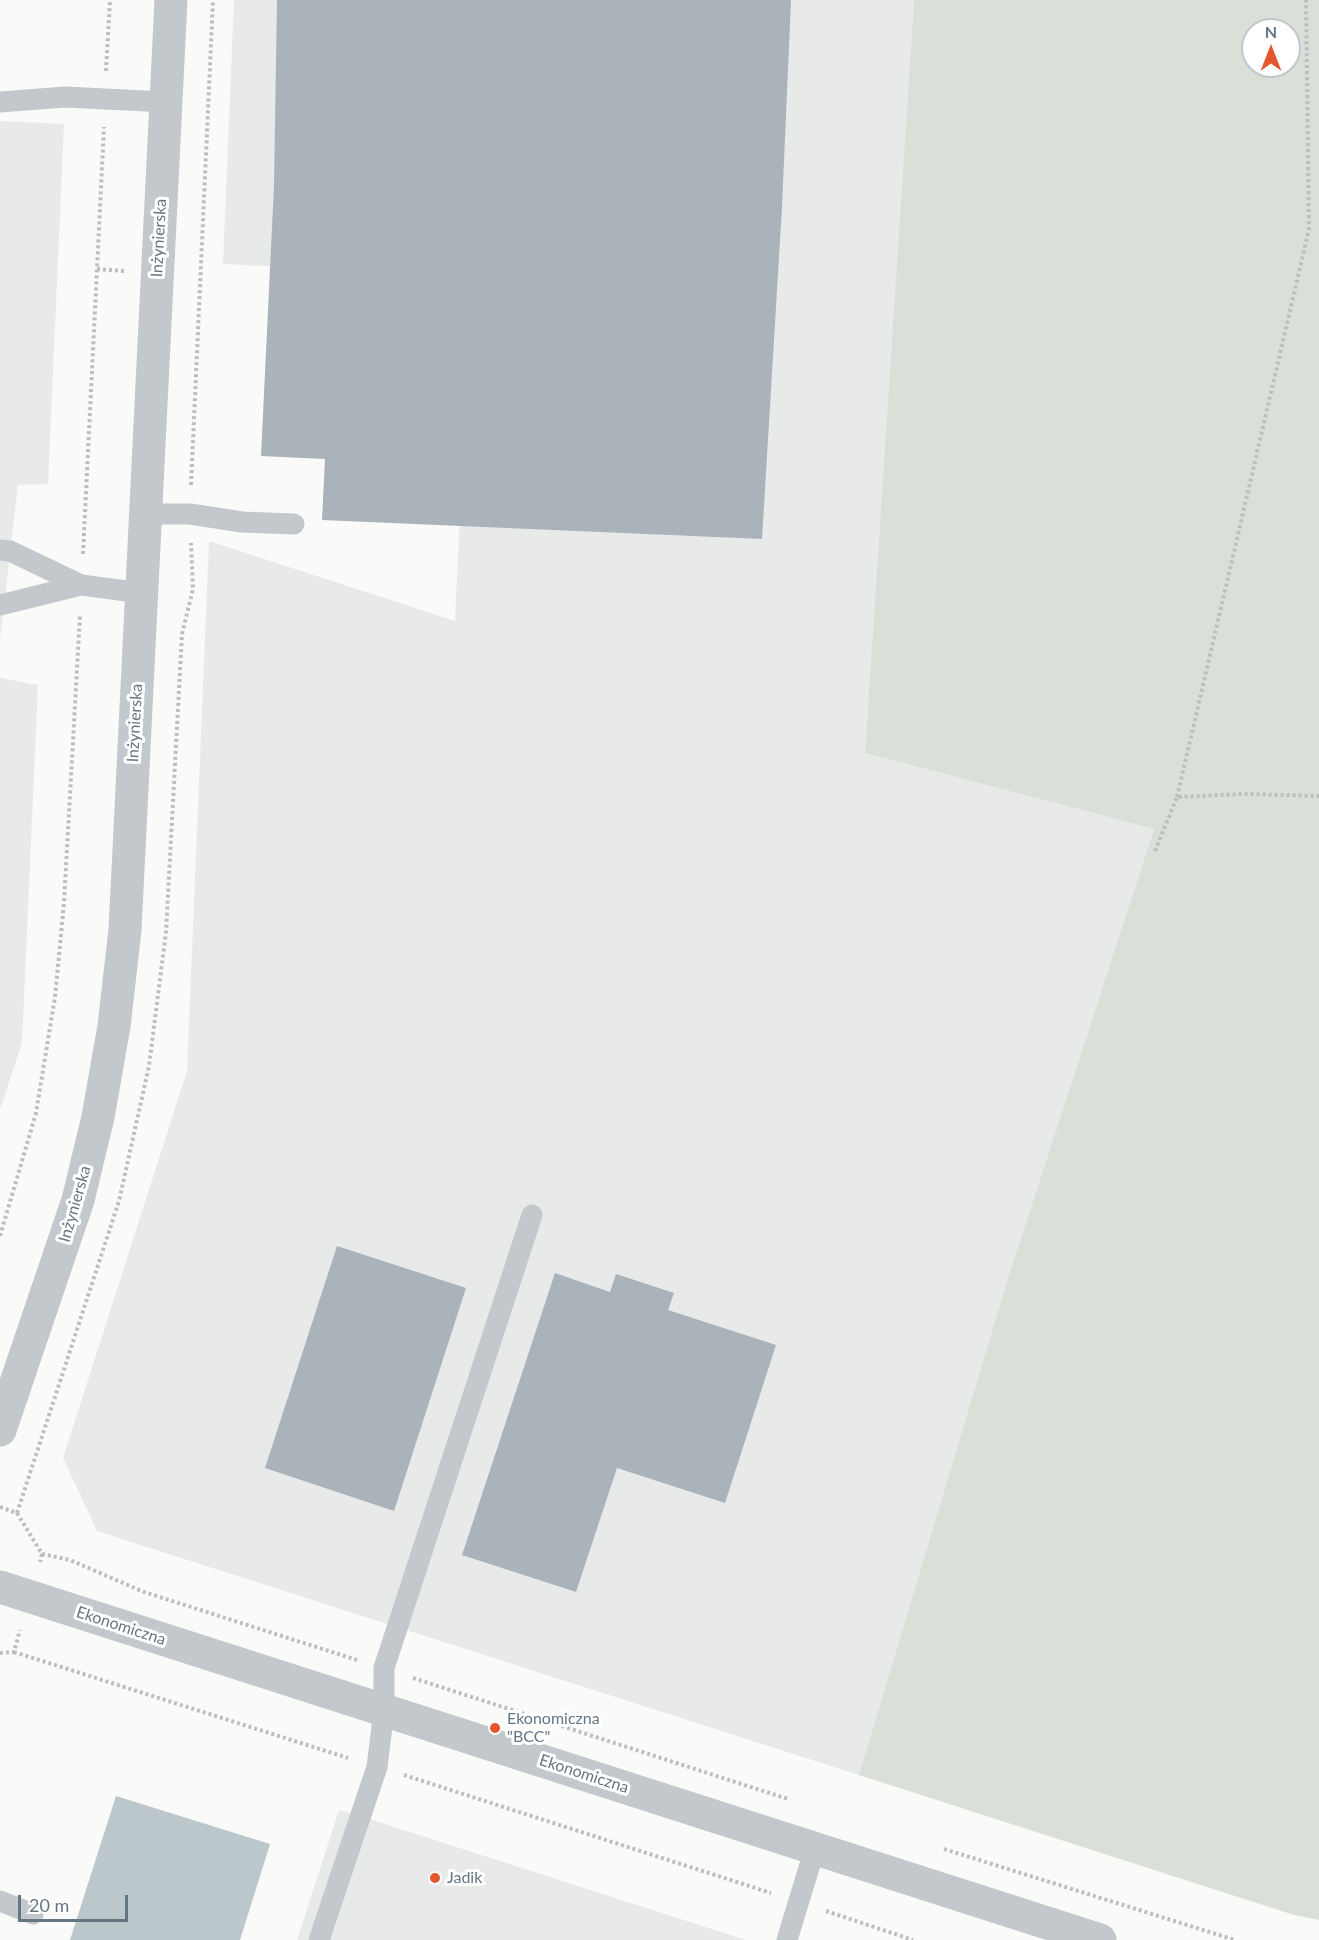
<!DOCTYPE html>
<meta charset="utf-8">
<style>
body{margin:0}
#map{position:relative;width:1319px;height:1940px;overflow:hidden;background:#fafaf8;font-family:Lato,sans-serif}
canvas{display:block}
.north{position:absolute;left:1241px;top:18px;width:60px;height:60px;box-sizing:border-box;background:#fff;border:2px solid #c1c8cd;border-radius:50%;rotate:0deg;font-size:16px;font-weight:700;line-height:24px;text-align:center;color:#657683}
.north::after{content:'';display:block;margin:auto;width:21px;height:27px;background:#e4572e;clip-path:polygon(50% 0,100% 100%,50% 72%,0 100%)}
.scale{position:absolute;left:18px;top:1895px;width:110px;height:27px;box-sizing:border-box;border:3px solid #657683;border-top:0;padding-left:8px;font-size:18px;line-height:21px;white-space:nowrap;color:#657683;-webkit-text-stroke:4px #fff;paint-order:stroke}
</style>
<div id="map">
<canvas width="1319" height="1940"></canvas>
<div class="north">N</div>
<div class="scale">20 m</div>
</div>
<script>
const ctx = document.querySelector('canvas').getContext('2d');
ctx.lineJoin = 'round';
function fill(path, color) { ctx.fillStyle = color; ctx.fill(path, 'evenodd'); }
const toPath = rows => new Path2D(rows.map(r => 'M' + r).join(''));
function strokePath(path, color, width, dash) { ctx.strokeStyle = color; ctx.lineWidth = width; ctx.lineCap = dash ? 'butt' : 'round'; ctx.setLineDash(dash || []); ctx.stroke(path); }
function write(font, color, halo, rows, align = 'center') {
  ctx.font = font + ' Lato,sans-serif'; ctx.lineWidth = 6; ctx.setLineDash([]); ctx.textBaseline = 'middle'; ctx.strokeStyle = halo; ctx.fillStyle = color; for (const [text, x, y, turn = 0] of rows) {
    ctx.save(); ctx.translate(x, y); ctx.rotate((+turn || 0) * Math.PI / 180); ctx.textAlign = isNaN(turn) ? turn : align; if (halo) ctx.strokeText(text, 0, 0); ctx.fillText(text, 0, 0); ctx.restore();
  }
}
fill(toPath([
 [234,0,914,0,865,753,1154,829,1006,1284,859,1775,97,1531,63,1458,187,1071,209,541,455,621,471,275,223,264],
 [0,121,64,124,48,484,18,485,0,639],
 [0,678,38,685,22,1043,0,1110],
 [339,1810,360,1816,746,1940,297,1940]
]), '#e8e9e9');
fill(toPath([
 [914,0,1319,0,1319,1920,1294,1915,859,1775,1006,1284,1154,829,865,753],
 [1253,30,1289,30,1289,66,1253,66]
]), '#dadfd7');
fill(toPath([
 [116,1796,270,1844,240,1940,70,1940]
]), '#bbc7cb');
fill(toPath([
 [277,0,791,0,782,207,762,539,322,520,325,459,261,456,274,185],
 [337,1246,466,1288,394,1511,265,1468],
 [555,1273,610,1292,616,1274,674,1293,668,1310,776,1345,725,1503,617,1468,576,1592,462,1555]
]), '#aab3b9');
strokePath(toPath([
 [106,71,110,0],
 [97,269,124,271],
 [191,485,213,0],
 [83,554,104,127],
 [1177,797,1309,229,1306,0],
 [1155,851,1177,797,1245,794,1319,796],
 [0,1236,36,1113,55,997,64,903,80,615],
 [0,1507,17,1513,42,1554,40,1562],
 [17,1513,119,1201,149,1066,166,932,182,634,193,589,191,543],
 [42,1554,70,1560,144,1592,357,1660],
 [14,1652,348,1758],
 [0,1653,14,1652,20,1630],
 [413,1678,788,1799],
 [404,1775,771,1893],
 [944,1849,1235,1940],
 [826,1911,913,1940]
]), '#bbbfc2', 4, [3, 3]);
strokePath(toPath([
 [0,102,65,97,166,102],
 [146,514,190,514,242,522,294,524],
 [0,550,10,551,81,585,142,593],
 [0,605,81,585],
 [0,1901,33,1914],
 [319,1940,377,1767,384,1710,384,1668,532,1215],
 [787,1940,815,1848]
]), '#c3c8cc', 21);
strokePath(toPath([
 [0,1587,1100,1940]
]), '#c3c8cc', 33);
strokePath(toPath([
 [0,1430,78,1200,98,1117,114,1026,125,930,171,0]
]), '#c3c8cc', 33);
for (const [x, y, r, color] of [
 [495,1728,6,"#e4572e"],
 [435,1878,6,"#e4572e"]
]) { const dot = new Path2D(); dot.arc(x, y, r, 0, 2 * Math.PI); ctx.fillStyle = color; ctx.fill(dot); strokePath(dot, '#fff', 2); }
write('16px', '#657683', '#fff', [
 ["Inżynierska",159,238,-87],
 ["Inżynierska",135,723,-87],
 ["Inżynierska",75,1204,-74],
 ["Ekonomiczna",121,1626,18],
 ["Ekonomiczna",584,1774,18]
]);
write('16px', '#657683', '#fff', [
 ["Ekonomiczna",507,1719],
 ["\"BCC\"",507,1737],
 ["Jadik",447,1878]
], 'left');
</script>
